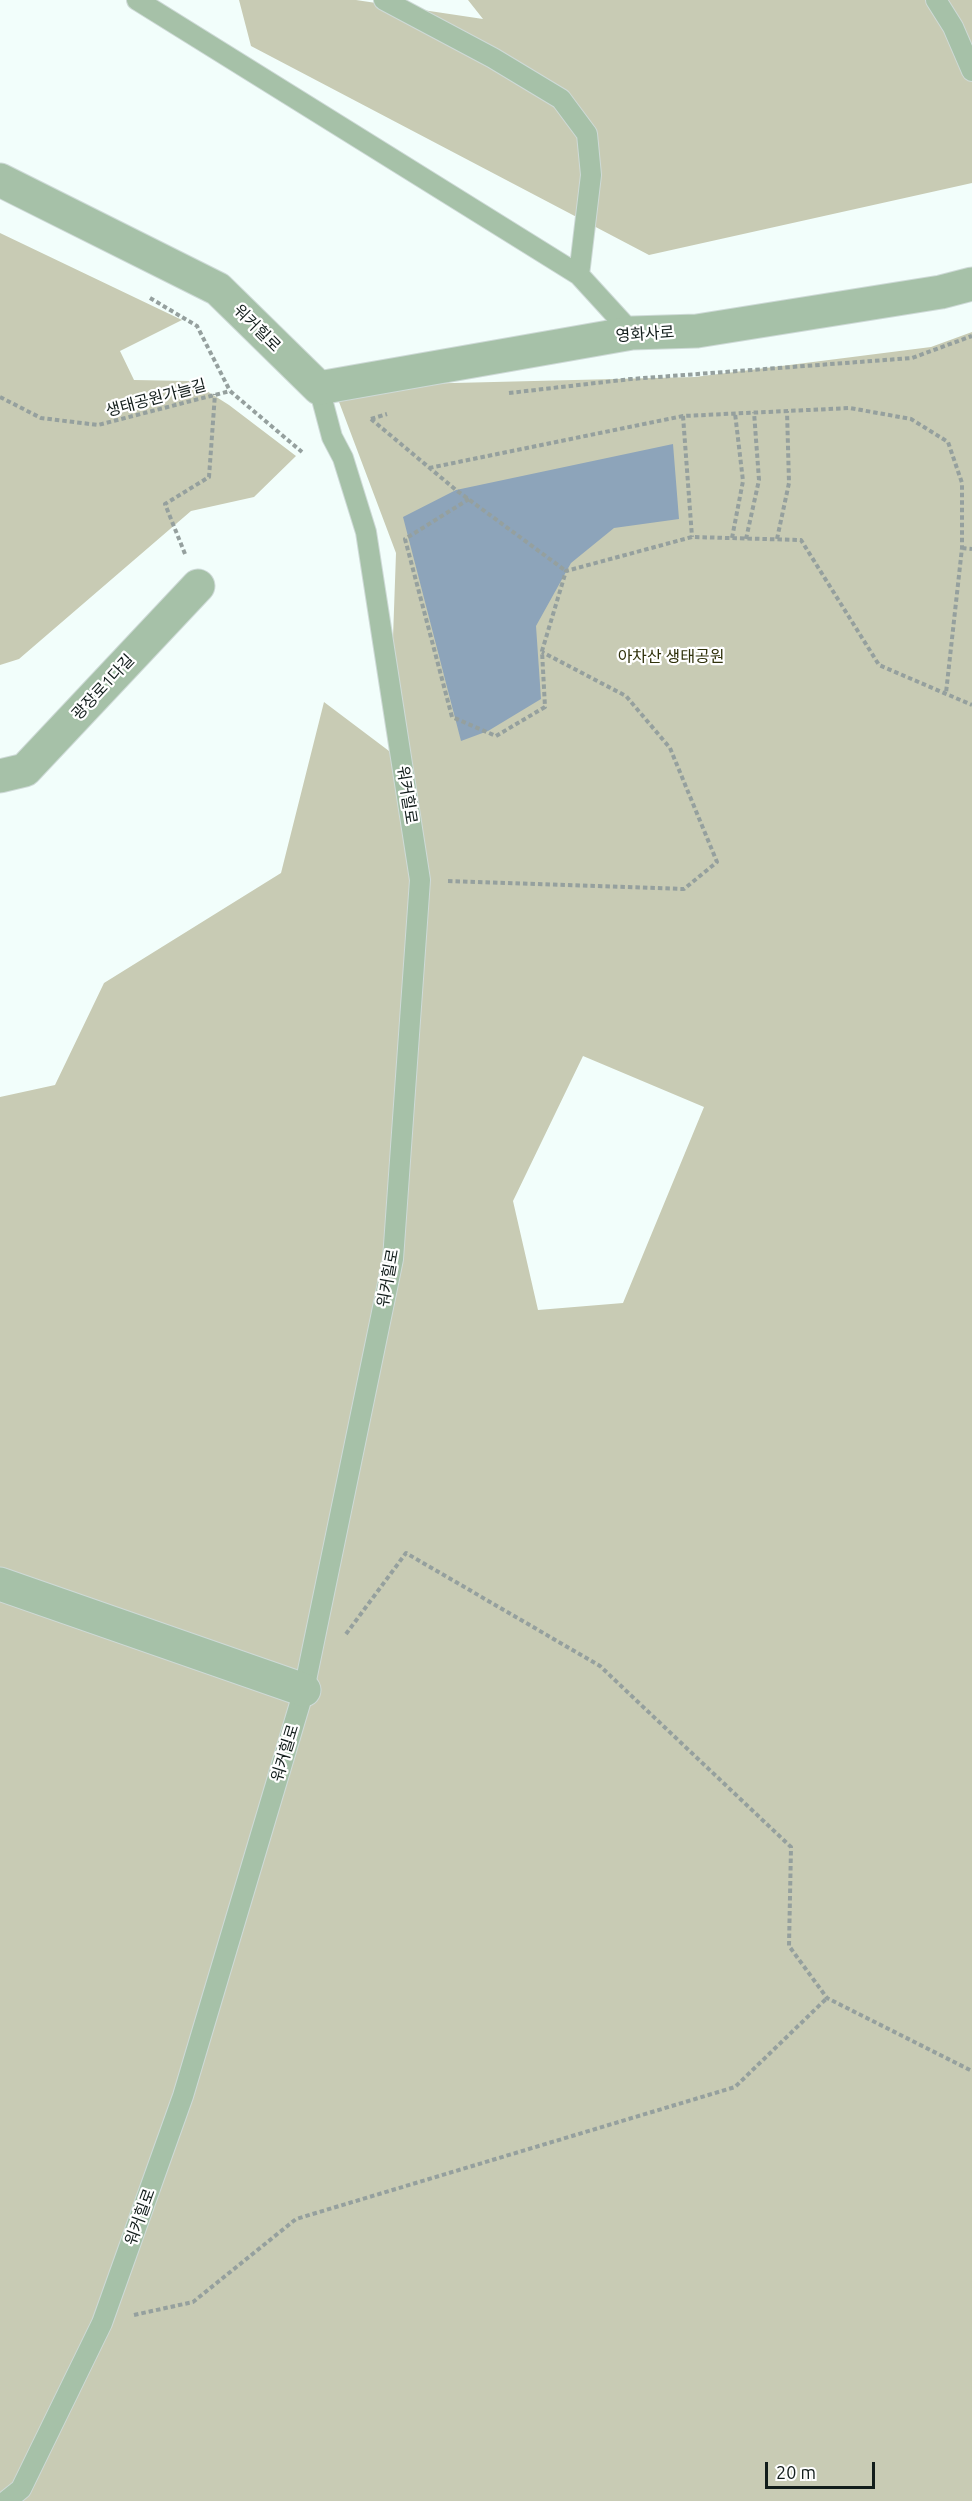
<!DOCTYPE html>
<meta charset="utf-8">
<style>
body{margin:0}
#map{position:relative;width:972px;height:2501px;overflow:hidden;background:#f2fefb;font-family:Ubuntu,sans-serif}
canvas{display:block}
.scale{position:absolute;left:765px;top:2462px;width:110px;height:27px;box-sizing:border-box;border:3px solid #121d1b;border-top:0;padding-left:8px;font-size:18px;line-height:21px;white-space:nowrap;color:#121d1b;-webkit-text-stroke:4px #fff;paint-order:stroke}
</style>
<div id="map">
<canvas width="972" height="2501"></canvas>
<div class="scale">20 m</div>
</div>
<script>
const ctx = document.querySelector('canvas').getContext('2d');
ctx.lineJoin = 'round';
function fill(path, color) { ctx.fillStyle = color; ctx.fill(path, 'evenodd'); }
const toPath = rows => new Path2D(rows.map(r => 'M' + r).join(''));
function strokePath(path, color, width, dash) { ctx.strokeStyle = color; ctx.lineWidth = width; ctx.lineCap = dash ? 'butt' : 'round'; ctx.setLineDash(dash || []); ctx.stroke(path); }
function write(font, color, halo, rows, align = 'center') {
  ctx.font = font + ' Ubuntu,"Noto Sans KR",sans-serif'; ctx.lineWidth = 4.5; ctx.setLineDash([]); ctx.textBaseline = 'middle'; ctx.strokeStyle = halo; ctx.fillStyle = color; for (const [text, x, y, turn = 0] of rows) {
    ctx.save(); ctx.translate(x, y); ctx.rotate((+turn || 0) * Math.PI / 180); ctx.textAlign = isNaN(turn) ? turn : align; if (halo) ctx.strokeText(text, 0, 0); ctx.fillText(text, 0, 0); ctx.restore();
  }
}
fill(toPath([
 [239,0,356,0,483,19,468,0,972,0,972,183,649,255,251,46],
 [0,233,182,320,120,351,134,380,191,381,229,405,296,456,254,497,191,511,19,659,0,665],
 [972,332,972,2501,0,2501,0,1097,55,1085,104,983,281,873,324,702,389,751,396,553,333,386,695,377,931,347],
 [583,1056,704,1107,623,1303,538,1310,513,1201]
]), '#c8cbb4');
fill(toPath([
 [673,444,679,519,614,528,571,563,536,626,541,699,488,731,461,741,403,517,456,490]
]), '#8da4ba');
const lane = toPath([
 [137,0,579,275,632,333],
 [384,0,493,58,561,99,587,134,591,175,579,275],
 [936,0,953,27,972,71],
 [6,2501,21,2489,102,2323,183,2096,304,1690,393,1259,420,880,366,532,343,458,332,437,319,388]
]);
const street = toPath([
 [0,180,218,289,319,388,632,333,697,331,941,292,972,284],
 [0,776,25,770,198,586],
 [0,1584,304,1690]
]);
strokePath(lane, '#cedad7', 22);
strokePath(street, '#cedad7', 35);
strokePath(toPath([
 [150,298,197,326,230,391],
 [509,393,631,379,912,358,972,336],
 [0,397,41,418,98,425,230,391,302,452],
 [683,416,692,537],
 [371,419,387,414],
 [371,419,456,490,566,571],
 [429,468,683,416,850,408,911,419,948,442,962,483,962,548,946,693],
 [469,499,405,539,452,717,496,736,545,707,542,651,566,571,692,537,801,540,879,665,972,705],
 [732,538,743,481,735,413],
 [746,539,759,480,754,412],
 [777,539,789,483,787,411],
 [962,548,972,549],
 [185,554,165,504,209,477,215,394],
 [448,881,684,889,717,862,670,748,626,696,542,652],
 [346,1634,406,1553,600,1666,791,1847,789,1946,827,1998,972,2071],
 [134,2315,193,2302,296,2219,735,2087,827,1998]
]), '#95a09e', 4, [4.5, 3]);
strokePath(lane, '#a6c1a8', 20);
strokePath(street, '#a6c1a8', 33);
write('16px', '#121d1b', '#fff', [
 ["워커힐로",257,328,45],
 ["영화사로",645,334,-4],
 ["생태공원가늘길",156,398,-15],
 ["광장로1다길",103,687,-47],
 ["워커힐로",407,795,81],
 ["워커힐로",388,1278,-80],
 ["워커힐로",285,1753,-73],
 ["워커힐로",140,2217,-70]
]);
write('16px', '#30320b', '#fff', [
 ["아차산 생태공원",671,657]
]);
</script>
